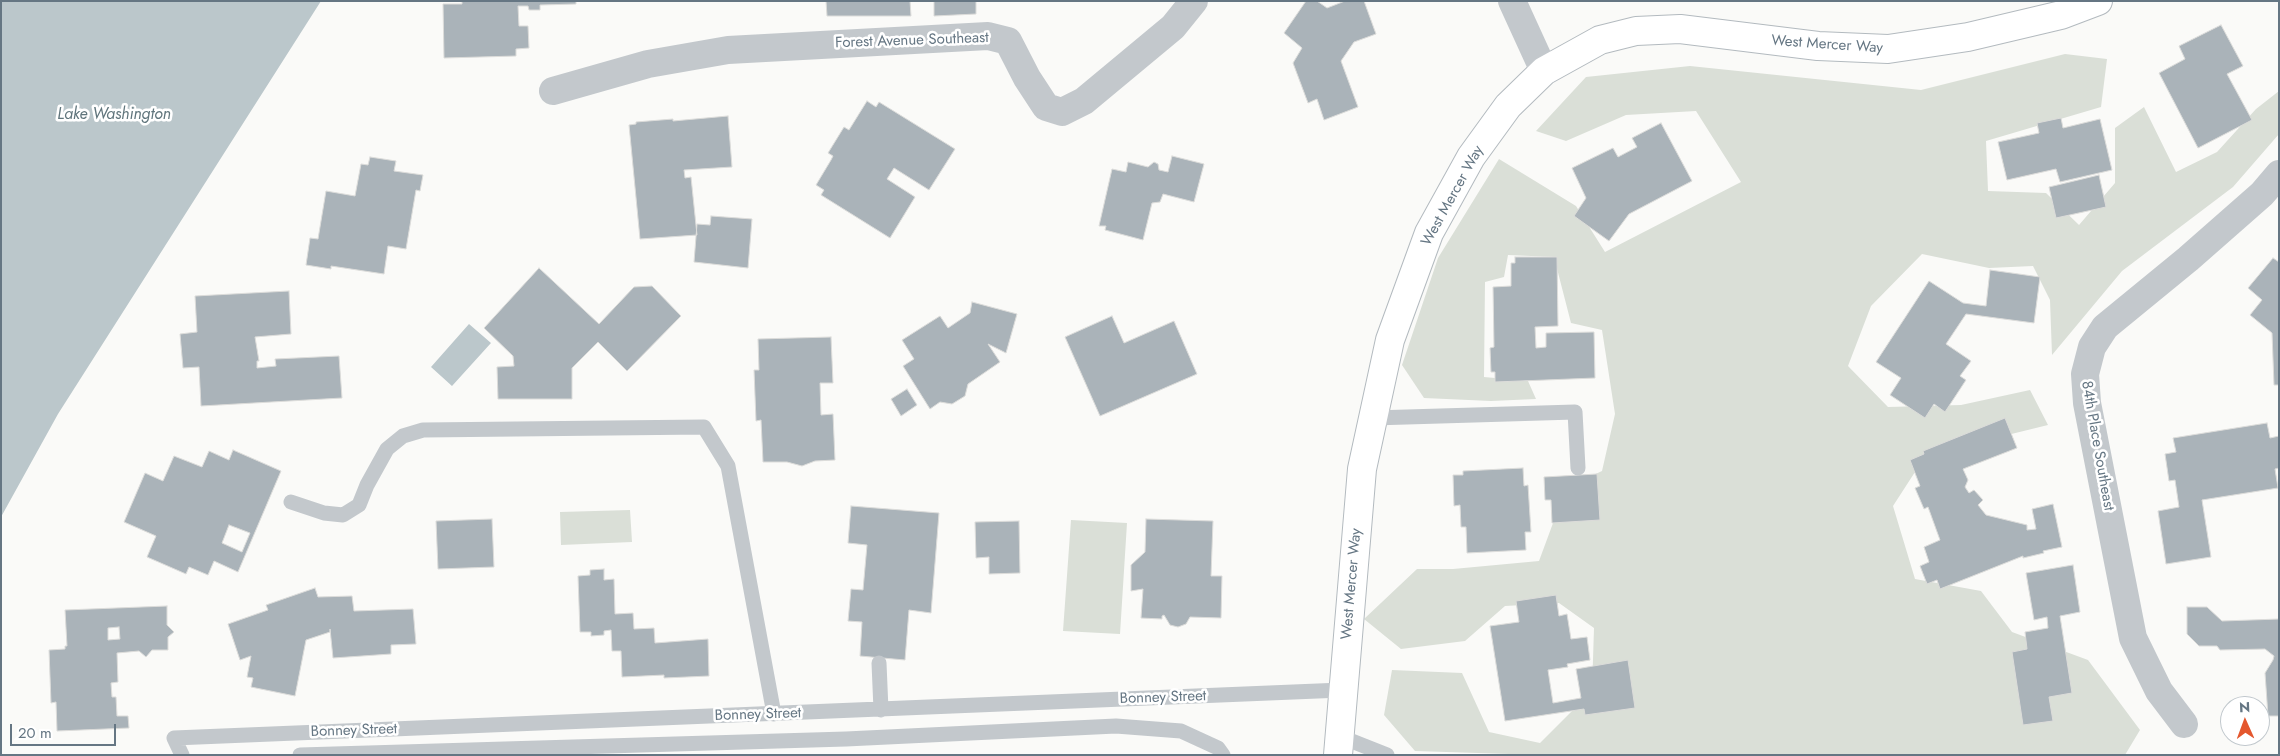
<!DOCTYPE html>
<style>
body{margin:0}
#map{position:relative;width:2280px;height:756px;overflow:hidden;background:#fafaf8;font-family:Jost,sans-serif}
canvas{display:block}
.frame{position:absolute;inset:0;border:2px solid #657683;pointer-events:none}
.north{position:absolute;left:2220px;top:696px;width:50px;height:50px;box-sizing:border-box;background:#fff;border:1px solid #c1c8cd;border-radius:50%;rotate:358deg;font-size:14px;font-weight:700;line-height:20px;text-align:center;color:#657683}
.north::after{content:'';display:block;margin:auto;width:18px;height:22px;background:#e4572e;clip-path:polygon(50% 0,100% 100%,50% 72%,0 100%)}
.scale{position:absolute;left:10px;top:724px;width:106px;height:22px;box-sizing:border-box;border:2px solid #657683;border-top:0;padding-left:6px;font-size:15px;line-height:18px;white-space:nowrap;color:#657683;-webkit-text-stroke:4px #fff;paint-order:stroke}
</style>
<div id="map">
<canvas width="2280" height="756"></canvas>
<div class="frame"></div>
<div class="north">N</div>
<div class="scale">20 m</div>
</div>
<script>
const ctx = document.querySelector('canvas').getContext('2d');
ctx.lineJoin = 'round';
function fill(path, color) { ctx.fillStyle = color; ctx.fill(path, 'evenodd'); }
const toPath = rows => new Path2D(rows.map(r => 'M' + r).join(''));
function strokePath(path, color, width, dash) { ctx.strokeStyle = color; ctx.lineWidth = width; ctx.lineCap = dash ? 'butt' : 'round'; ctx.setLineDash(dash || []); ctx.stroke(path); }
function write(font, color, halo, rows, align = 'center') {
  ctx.font = font + ' Jost,sans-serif'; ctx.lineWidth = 5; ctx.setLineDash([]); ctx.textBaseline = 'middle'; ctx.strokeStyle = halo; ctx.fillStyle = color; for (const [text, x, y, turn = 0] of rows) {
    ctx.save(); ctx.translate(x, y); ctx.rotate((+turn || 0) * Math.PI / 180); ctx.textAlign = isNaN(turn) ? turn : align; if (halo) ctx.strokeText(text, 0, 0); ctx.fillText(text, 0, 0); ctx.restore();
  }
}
fill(toPath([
 [2065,54,2107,59,2101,107,1986,141,1988,191,2046,193,2079,225,2115,183,2115,128,2144,107,2176,172,2217,152,2256,109,2279,91,2279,134,2233,187,2122,271,2052,355,2050,300,2033,266,1989,268,1922,254,1871,306,1848,366,1888,407,1961,405,2030,390,2048,425,1926,455,1893,506,1915,579,1981,591,2012,632,2088,660,2140,730,2125,755,1540,755,1415,751,1384,715,1392,670,1462,673,1489,732,1540,743,1592,691,1594,628,1559,603,1505,606,1465,641,1401,649,1364,619,1417,569,1453,569,1539,561,1566,488,1602,471,1615,414,1602,330,1571,323,1554,257,1508,255,1504,277,1485,282,1484,377,1528,381,1536,399,1491,401,1424,398,1402,365,1438,258,1499,159,1576,206,1605,252,1741,182,1696,111,1626,115,1566,141,1536,131,1586,77,1690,66,1921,90],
 [630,510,632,542,561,545,560,512],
 [1071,520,1127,523,1120,634,1063,631]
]), '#dadfd7');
fill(toPath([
 [1,1,321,1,58,414,1,517],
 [469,324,491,343,452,386,431,367]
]), '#bbc7cb');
const building = toPath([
 [462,1,576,1,576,4,540,5,540,10,529,10,528,6,518,6,519,26,528,26,529,48,516,49,516,56,444,58,443,4,462,4,462,1],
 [826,1,910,1,911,16,827,16,826,1],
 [934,1,976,1,976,14,934,16,934,1],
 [1306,1,1317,1,1327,8,1345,1,1364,1,1376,34,1354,42,1341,61,1358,107,1324,120,1317,99,1308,103,1293,63,1302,48,1284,33,1306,1],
 [2221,25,2243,66,2227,74,2252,120,2198,148,2159,73,2185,59,2179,46,2221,25],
 [867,101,876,107,879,102,955,149,929,190,894,168,887,179,915,197,890,238,821,195,824,190,816,185,831,160,833,156,828,153,844,127,849,130,867,101],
 [728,116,732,167,684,170,685,178,691,177,697,235,640,239,629,125,636,124,636,122,673,119,673,121,728,116],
 [2061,118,2063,128,2100,119,2112,170,2060,182,2056,169,2007,180,1998,142,2039,133,2037,123,2061,118],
 [1661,123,1692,181,1629,214,1609,241,1574,216,1586,198,1572,168,1613,148,1618,157,1637,147,1632,138,1661,123],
 [1172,156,1204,164,1194,202,1163,194,1160,202,1152,203,1143,240,1105,230,1106,226,1099,226,1112,169,1126,172,1128,162,1148,167,1154,162,1158,164,1159,170,1168,172,1172,156],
 [370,157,396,161,394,171,423,175,420,191,416,190,406,249,388,246,384,274,331,266,331,269,306,265,310,238,318,239,326,191,355,196,361,164,368,165,370,157],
 [2099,175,2106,207,2056,218,2049,187,2099,175],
 [711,216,752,219,748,268,694,262,697,224,710,225,711,216],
 [1515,257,1557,257,1558,326,1535,327,1536,348,1546,347,1546,333,1594,332,1595,378,1495,382,1495,372,1491,372,1490,348,1494,347,1493,287,1511,286,1511,263,1515,263,1515,257],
 [2273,258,2279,262,2279,385,2274,385,2272,333,2250,315,2262,300,2248,288,2273,258],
 [539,268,599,324,634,287,652,286,681,316,627,371,598,342,572,368,572,399,498,399,497,367,514,366,513,356,484,328,539,268],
 [1990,270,2040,277,2034,323,1966,314,1946,344,1971,361,1960,376,1966,380,1945,412,1934,404,1925,418,1890,395,1901,378,1876,362,1929,281,1963,303,1986,306,1990,270],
 [289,291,291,334,255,337,259,361,257,361,257,368,276,366,275,359,339,356,342,398,201,406,199,367,183,368,180,334,197,332,195,296,289,291],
 [972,302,1017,314,1006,353,988,344,1000,362,968,384,965,396,952,404,940,402,930,409,903,366,914,359,902,340,940,316,948,328,970,313,972,302],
 [1112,316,1124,343,1174,321,1197,374,1100,416,1065,337,1112,316],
 [831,337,833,383,820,383,821,415,833,414,835,460,815,461,802,466,787,462,763,462,761,420,756,421,754,370,759,370,758,339,831,337],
 [907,389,917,405,901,416,891,399,907,389],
 [2005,418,2017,448,1963,469,1968,480,1965,487,1969,493,1974,490,1983,500,1978,505,1986,515,2027,525,2027,530,2036,529,2032,509,2053,504,2062,547,2043,551,2044,553,2023,558,2023,556,1940,589,1937,580,1927,584,1920,566,1929,562,1924,547,1940,540,1928,507,1924,509,1915,488,1920,486,1910,460,1924,454,1923,451,2005,418],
 [2267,423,2270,438,2279,436,2279,468,2275,469,2278,488,2202,500,2211,557,2166,564,2158,511,2179,507,2175,480,2169,481,2165,454,2176,452,2173,438,2267,423],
 [233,450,281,471,238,572,214,561,208,575,189,567,186,574,147,557,156,536,124,522,145,473,163,481,174,456,202,467,209,451,229,460,233,450],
 [229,525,250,533,242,552,222,543,229,525],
 [1523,468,1524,486,1528,485,1531,532,1525,532,1526,550,1467,553,1466,527,1461,527,1460,505,1454,506,1453,475,1463,475,1463,471,1523,468],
 [1597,474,1600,520,1552,523,1551,500,1545,500,1544,477,1597,474],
 [851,506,939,513,931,613,909,610,905,660,860,656,862,622,848,621,851,589,863,590,867,545,848,543,851,506],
 [492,519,494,567,438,569,436,521,492,519],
 [1146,519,1213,521,1211,576,1222,576,1221,618,1190,617,1186,624,1178,627,1170,625,1164,615,1162,616,1162,619,1141,618,1143,589,1131,591,1131,565,1145,552,1146,519],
 [1019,521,1020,573,989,574,989,557,976,558,975,522,1019,521],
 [2073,565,2080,612,2060,616,2072,693,2049,697,2053,721,2023,725,2012,652,2027,649,2025,632,2048,628,2047,617,2034,620,2026,573,2073,565],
 [604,569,604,580,614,579,615,614,633,613,634,629,654,628,655,643,708,639,709,676,664,678,664,675,622,677,621,651,612,651,611,630,604,631,604,635,591,636,591,632,580,632,578,576,590,575,590,570,604,569],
 [315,588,318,597,352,596,354,611,413,609,416,644,391,645,391,654,333,658,330,629,330,632,306,640,295,696,251,687,253,678,247,677,251,656,240,660,228,624,268,610,266,605,315,588],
 [1556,595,1559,616,1567,614,1571,639,1587,637,1590,660,1567,664,1568,667,1548,670,1553,703,1581,698,1576,669,1628,660,1635,708,1585,715,1584,709,1505,721,1490,626,1519,622,1516,601,1556,595],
 [167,606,167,625,174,632,168,637,168,650,152,650,146,657,139,651,117,653,118,682,111,683,112,697,116,697,117,716,128,716,129,728,57,731,56,702,51,703,49,650,65,649,65,646,67,646,65,610,167,606],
 [119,627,120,639,108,640,108,628,119,627],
 [2187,607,2207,607,2222,621,2279,619,2279,716,2268,716,2265,673,2273,660,2274,656,2265,649,2220,650,2217,646,2199,646,2187,634,2187,607]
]);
fill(building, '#aab3b9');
strokePath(building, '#dcdcda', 1);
const secondary = toPath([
 [1338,755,1362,469,1390,340,1429,233,1471,157,1508,106,1544,71,1600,40,1636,31,1680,29,1818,46,1888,49,1968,37,2061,15,2098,1]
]);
strokePath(secondary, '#b3babf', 30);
strokePath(toPath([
 [1373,418,1575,412,1578,468],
 [291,502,324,513,343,515,359,505,367,485,387,449,403,436,423,430,704,427,728,466,774,714],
 [879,663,881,710],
 [1339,736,1387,755],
 [182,755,174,738,1342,690],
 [300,755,846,739,1116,726,1181,731,1218,748,1223,755]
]), '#c3c8cc', 15);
strokePath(toPath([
 [1512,1,1544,71],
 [553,91,648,64,728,50,988,36,1008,41,1027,78,1046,107,1062,112,1084,101,1173,27,1194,1],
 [2184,724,2159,691,2133,638,2087,403,2085,374,2092,347,2105,327,2188,259,2262,194,2279,174]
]), '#c3c8cc', 28);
strokePath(secondary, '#fff', 28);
write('15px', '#657683', '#fff', [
 ["Forest Avenue Southeast",912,41,-2],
 ["West Mercer Way",1827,45,4],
 ["West Mercer Way",1453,196,-61],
 ["84th Place Southeast",2097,446,80],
 ["West Mercer Way",1352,584,-85],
 ["Bonney Street",1163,698,-2],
 ["Bonney Street",758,715,-2],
 ["Bonney Street",354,731,-2]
]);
write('italic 16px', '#60757c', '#fff', [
 ["Lake Washington",114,115]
]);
</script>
